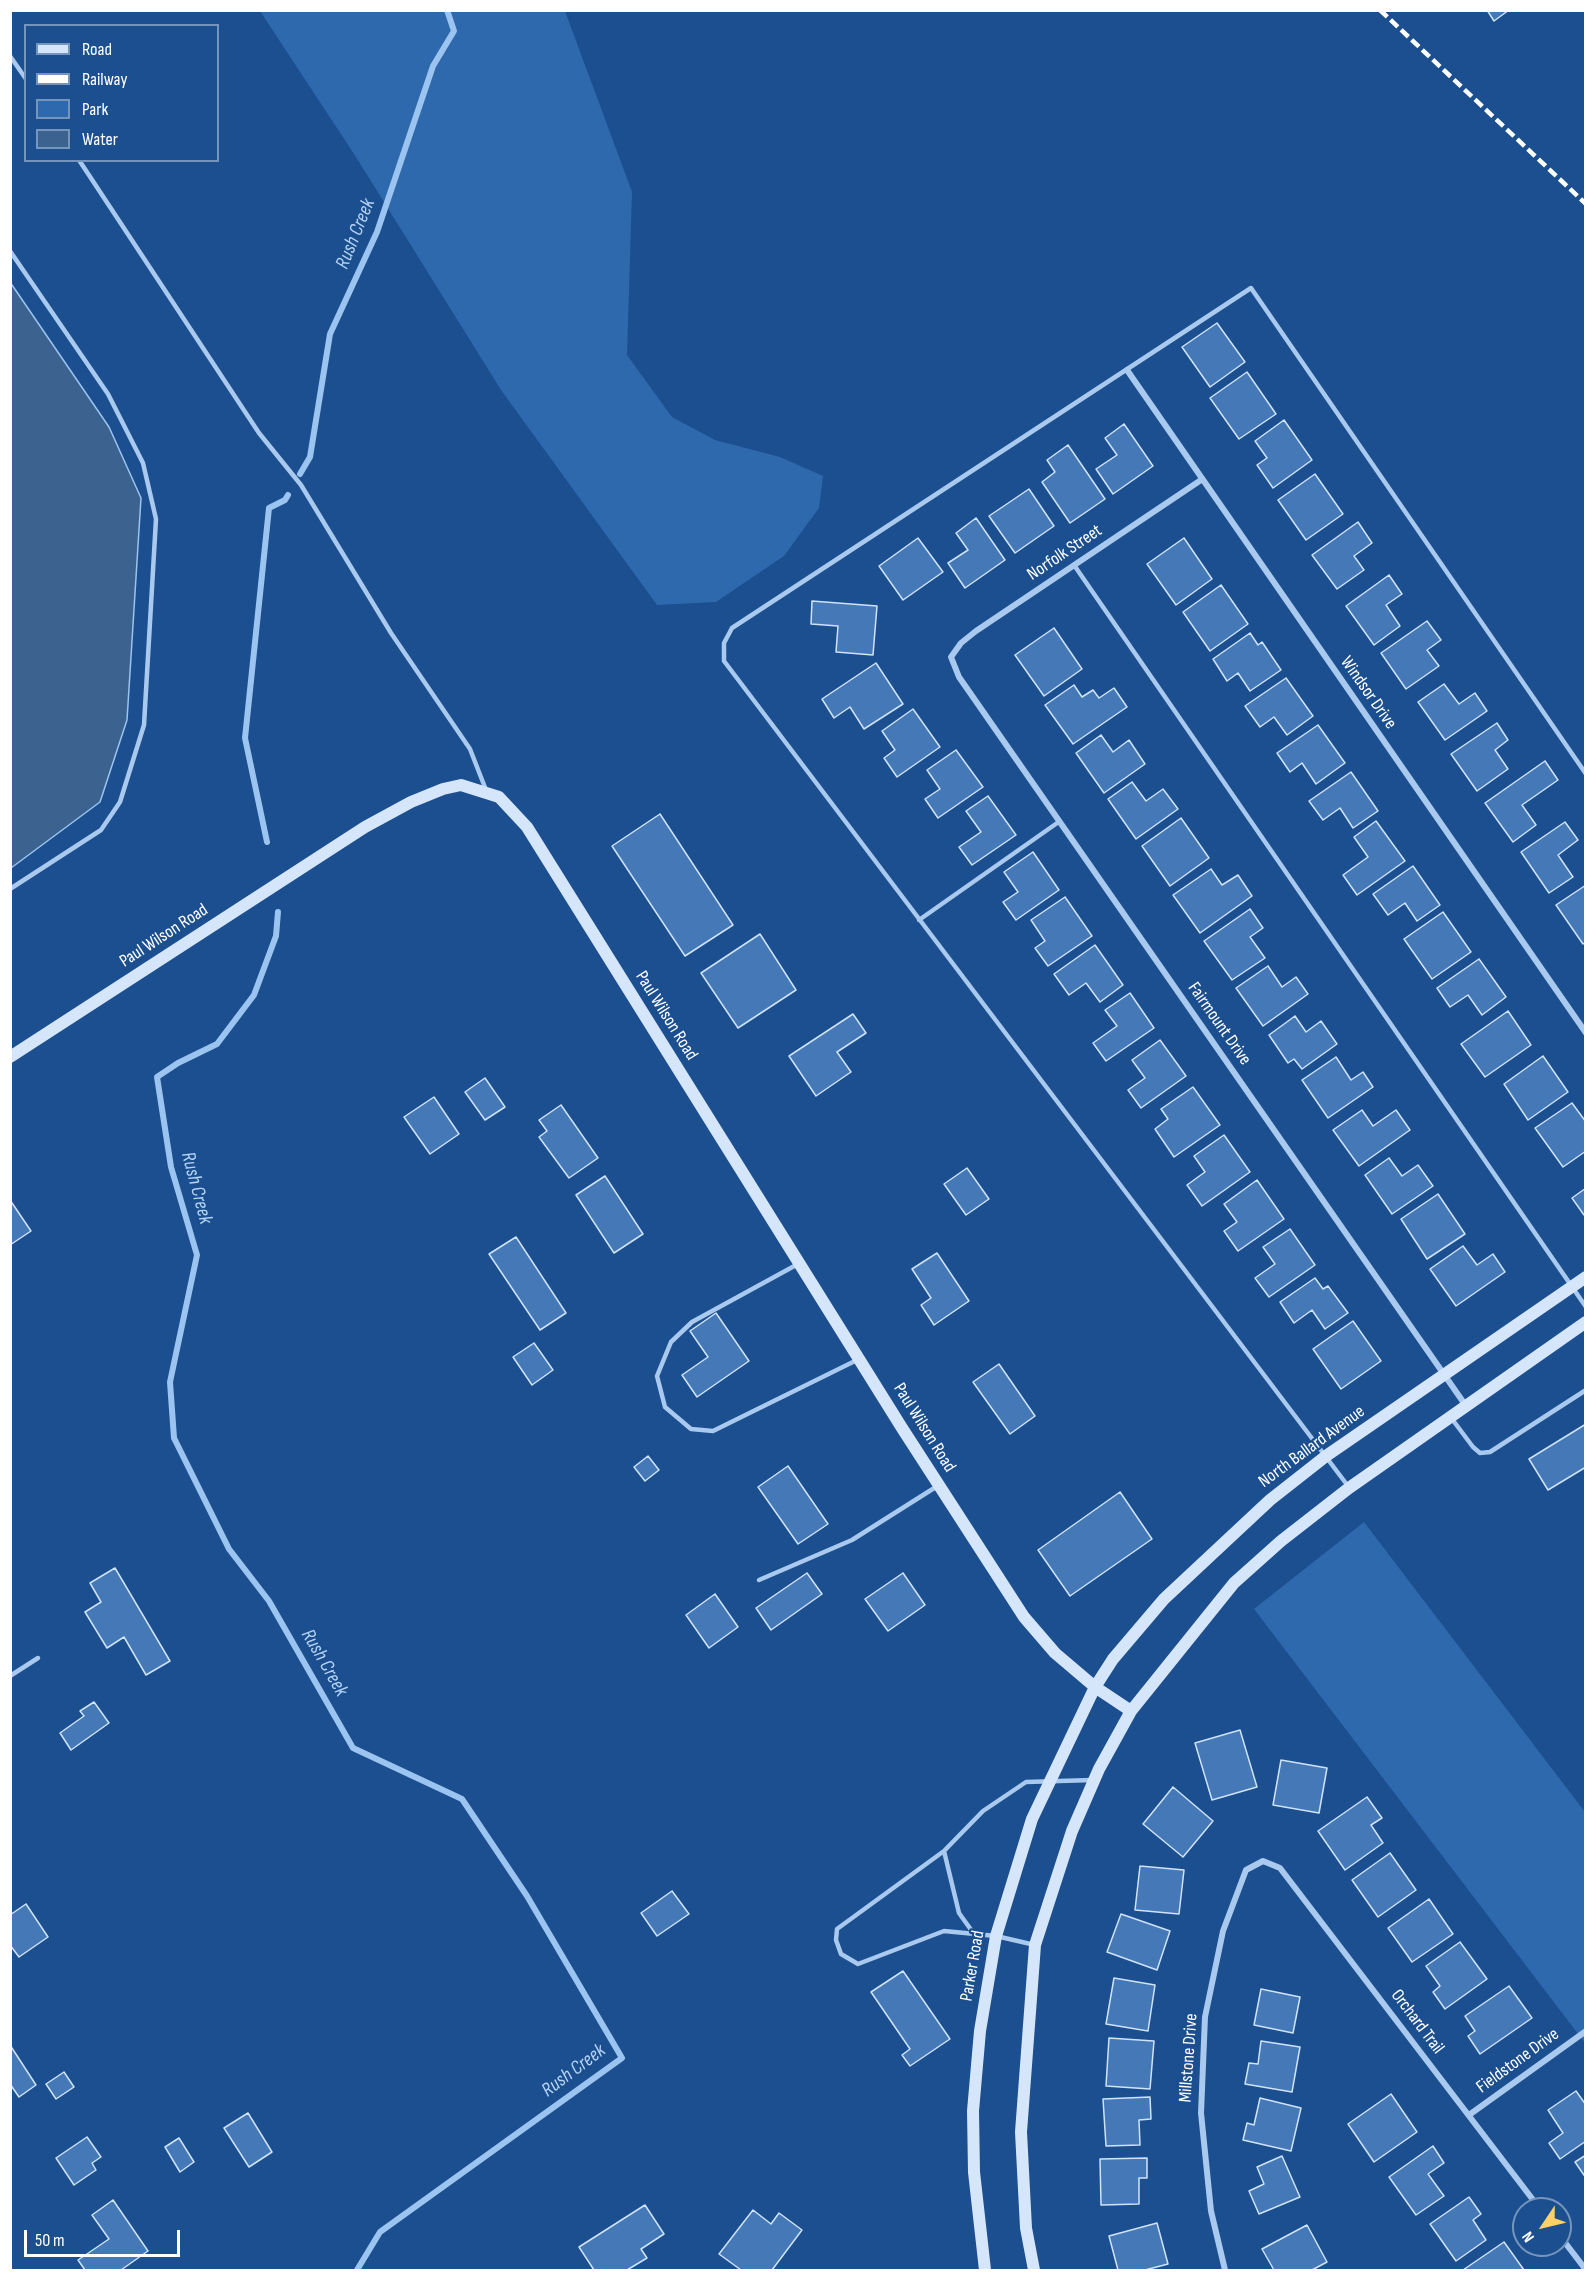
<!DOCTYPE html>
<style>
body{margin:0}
#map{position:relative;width:1596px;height:2281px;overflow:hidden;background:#1b4f8f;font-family:"Sofia Sans Condensed",sans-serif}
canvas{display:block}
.frame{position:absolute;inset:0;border:12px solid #fff;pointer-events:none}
.legend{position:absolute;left:24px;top:24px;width:195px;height:138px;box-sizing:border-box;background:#1b4f8f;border:2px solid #7695bc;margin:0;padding:8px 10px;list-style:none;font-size:18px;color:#fff}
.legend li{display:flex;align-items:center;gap:12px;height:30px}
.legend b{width:30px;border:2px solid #7695bc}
.north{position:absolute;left:1512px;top:2197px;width:60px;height:60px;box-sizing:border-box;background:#1b4f8f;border:2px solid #7695bc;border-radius:50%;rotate:235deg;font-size:16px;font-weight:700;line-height:24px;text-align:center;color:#fff}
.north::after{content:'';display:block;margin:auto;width:21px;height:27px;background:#ffd166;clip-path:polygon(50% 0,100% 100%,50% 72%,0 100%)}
.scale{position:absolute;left:24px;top:2230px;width:156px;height:27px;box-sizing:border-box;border:3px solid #fff;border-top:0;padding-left:8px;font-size:18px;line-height:21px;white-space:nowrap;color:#fff;-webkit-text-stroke:4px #1b4f8f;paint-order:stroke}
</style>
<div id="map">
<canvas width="1596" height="2281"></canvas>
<div class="frame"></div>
<ul class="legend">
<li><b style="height:8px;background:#d6e6fa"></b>Road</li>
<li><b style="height:8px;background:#fff"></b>Railway</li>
<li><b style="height:16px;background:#2e69ad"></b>Park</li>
<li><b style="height:16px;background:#3c6290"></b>Water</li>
</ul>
<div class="north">N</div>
<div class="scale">50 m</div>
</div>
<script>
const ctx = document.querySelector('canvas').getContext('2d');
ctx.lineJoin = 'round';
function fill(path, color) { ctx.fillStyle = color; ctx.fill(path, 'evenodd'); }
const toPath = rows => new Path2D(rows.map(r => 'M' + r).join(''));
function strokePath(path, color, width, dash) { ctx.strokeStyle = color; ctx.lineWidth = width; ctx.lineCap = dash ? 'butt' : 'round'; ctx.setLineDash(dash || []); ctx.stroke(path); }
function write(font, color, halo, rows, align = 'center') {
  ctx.font = font + ' "Sofia Sans Condensed",sans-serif'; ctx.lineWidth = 4.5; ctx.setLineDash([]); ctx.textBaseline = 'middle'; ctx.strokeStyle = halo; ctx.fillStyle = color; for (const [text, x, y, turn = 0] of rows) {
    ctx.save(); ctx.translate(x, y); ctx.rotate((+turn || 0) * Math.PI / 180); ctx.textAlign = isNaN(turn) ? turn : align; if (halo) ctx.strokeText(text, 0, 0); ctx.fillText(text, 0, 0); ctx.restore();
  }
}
fill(toPath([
 [260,11,565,11,632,192,627,355,672,417,715,440,780,457,823,476,819,508,784,556,716,602,657,605,501,390,356,157],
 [1364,1522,1585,1812,1585,2043,1254,1609]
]), '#2e69ad');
const water = toPath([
 [10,282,109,427,141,498,127,720,100,802,11,868,10,282]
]);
fill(water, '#3c6290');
strokePath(water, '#9cc4f0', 1.5);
strokePath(toPath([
 [300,474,310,457,330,334,377,232,433,66,454,31,447,10],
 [267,842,245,738,269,508,285,500,288,495],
 [278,912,276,936,254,995,217,1044,178,1063,157,1077,171,1167,197,1255,170,1382,174,1438,229,1549,269,1601,353,1748,462,1799,527,1896,622,2058,380,2232,357,2270]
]), '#9cc4f0', 6);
const building = toPath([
 [1487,10,1509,10,1494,21,1487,10],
 [1217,323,1245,362,1210,387,1182,347,1217,323],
 [1247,372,1276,414,1239,439,1210,398,1247,372],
 [1284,420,1312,460,1273,488,1257,465,1267,458,1255,441,1284,420],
 [1124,424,1153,466,1113,494,1096,469,1117,455,1105,438,1124,424],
 [1068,445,1105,499,1070,523,1042,482,1055,472,1047,460,1068,445],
 [1315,474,1343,514,1306,540,1278,500,1315,474],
 [1029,489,1054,526,1015,553,989,516,1029,489],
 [976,518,1005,560,965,588,948,563,968,550,956,533,976,518],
 [1358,522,1372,543,1354,556,1364,570,1337,589,1312,555,1358,522],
 [918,538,943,572,903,600,879,566,918,538],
 [1184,538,1212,579,1176,605,1147,564,1184,538],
 [1389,575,1402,594,1386,605,1400,626,1374,645,1346,606,1389,575],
 [1221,585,1248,624,1210,651,1183,612,1221,585],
 [812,601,877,606,873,655,836,652,838,626,811,624,812,601],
 [1427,621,1441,640,1427,650,1439,666,1406,689,1381,653,1427,621],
 [1054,628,1082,669,1044,696,1015,655,1054,628],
 [1250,633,1258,645,1262,642,1281,670,1250,691,1238,673,1227,681,1213,659,1250,633],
 [876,663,903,704,864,729,850,707,834,718,822,699,876,663],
 [1286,678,1313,716,1287,735,1274,717,1260,727,1245,706,1286,678],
 [1444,684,1459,704,1475,693,1487,711,1445,740,1418,702,1444,684],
 [1074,685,1082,697,1093,690,1099,698,1114,688,1127,707,1073,744,1045,705,1074,685],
 [913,709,940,747,897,777,884,758,895,750,882,731,913,709],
 [1497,723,1508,740,1495,750,1508,769,1477,791,1451,754,1497,723],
 [1318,725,1345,763,1316,784,1302,763,1290,772,1277,753,1318,725],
 [1101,735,1113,752,1129,740,1145,764,1104,793,1076,753,1101,735],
 [956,750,983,787,938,818,925,799,940,789,927,770,956,750],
 [1545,761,1558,780,1522,805,1536,825,1513,842,1485,803,1545,761],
 [1351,772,1378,811,1353,828,1340,808,1323,820,1309,801,1351,772],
 [1132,782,1146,801,1163,789,1178,809,1136,839,1108,799,1132,782],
 [988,796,1016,835,972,865,959,847,981,832,966,811,988,796],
 [660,814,733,925,685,956,612,846,660,814],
 [1181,818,1209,858,1170,886,1142,846,1181,818],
 [1376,821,1405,861,1357,895,1343,875,1368,857,1354,837,1376,821],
 [1565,822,1578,840,1558,855,1573,877,1549,893,1521,852,1565,822],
 [1033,852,1059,890,1016,920,1003,902,1018,892,1004,872,1033,852],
 [1413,866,1440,905,1417,921,1405,903,1388,915,1373,894,1413,866],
 [1211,869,1222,885,1238,875,1252,896,1200,933,1173,895,1211,869],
 [1586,885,1586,942,1583,944,1556,905,1586,885],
 [1065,897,1092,936,1048,966,1035,948,1045,941,1031,920,1065,897],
 [1250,909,1263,928,1250,937,1265,958,1232,980,1204,941,1250,909],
 [1443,912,1471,952,1432,979,1404,939,1443,912],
 [760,934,796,990,738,1028,701,973,760,934],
 [1095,945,1123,985,1100,1002,1086,983,1069,995,1054,974,1095,945],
 [1479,959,1506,997,1482,1015,1468,995,1450,1007,1437,988,1479,959],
 [1268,966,1282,987,1296,977,1308,994,1263,1026,1236,988,1268,966],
 [1130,993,1154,1028,1106,1061,1093,1043,1117,1026,1105,1010,1130,993],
 [1508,1011,1531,1045,1485,1077,1461,1044,1508,1011],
 [853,1014,866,1033,837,1052,851,1072,816,1096,789,1056,853,1014],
 [1295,1016,1306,1032,1321,1021,1337,1044,1302,1069,1294,1059,1288,1063,1269,1035,1295,1016],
 [1160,1040,1186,1076,1141,1108,1128,1090,1145,1078,1132,1060,1160,1040],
 [1543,1056,1568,1092,1528,1120,1504,1084,1543,1056],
 [1336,1057,1351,1080,1363,1072,1373,1087,1328,1118,1302,1080,1336,1057],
 [485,1078,505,1107,485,1120,465,1092,485,1078],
 [1193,1087,1220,1125,1174,1157,1155,1129,1168,1119,1161,1109,1193,1087],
 [434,1097,459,1134,430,1154,404,1117,434,1097],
 [1572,1103,1586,1122,1586,1151,1563,1167,1535,1128,1572,1103],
 [561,1105,598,1158,569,1178,539,1137,547,1131,539,1120,561,1105],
 [1362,1110,1373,1126,1396,1110,1410,1130,1359,1166,1333,1130,1362,1110],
 [1224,1135,1250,1172,1202,1206,1187,1185,1205,1172,1194,1156,1224,1135],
 [1389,1158,1402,1176,1418,1165,1433,1186,1392,1214,1365,1175,1389,1158],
 [967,1168,989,1199,966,1215,944,1184,967,1168],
 [605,1176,643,1234,614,1253,576,1195,605,1176],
 [1257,1180,1284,1219,1238,1251,1224,1231,1237,1222,1224,1204,1257,1180],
 [1586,1188,1586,1214,1584,1215,1572,1198,1586,1188],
 [1438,1194,1465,1234,1427,1259,1401,1219,1438,1194],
 [10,1200,31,1231,10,1245,10,1200],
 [1290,1229,1315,1265,1269,1297,1255,1278,1275,1264,1263,1247,1290,1229],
 [516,1237,566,1313,540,1330,489,1254,516,1237],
 [1463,1246,1477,1265,1493,1254,1505,1272,1456,1306,1430,1269,1463,1246],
 [937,1253,969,1301,934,1325,921,1305,931,1298,912,1269,937,1253],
 [1315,1278,1323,1289,1328,1286,1348,1313,1325,1329,1312,1310,1294,1323,1280,1302,1315,1278],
 [716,1313,749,1361,697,1397,682,1375,708,1357,690,1331,716,1313],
 [1353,1321,1381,1361,1341,1389,1313,1349,1353,1321],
 [534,1343,553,1370,532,1385,513,1357,534,1343],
 [999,1364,1035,1416,1010,1434,973,1382,999,1364],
 [1586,1424,1586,1467,1548,1490,1529,1459,1586,1424],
 [648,1456,659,1470,645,1481,634,1467,648,1456],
 [788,1466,828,1524,798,1544,758,1487,788,1466],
 [1120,1492,1152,1539,1070,1596,1038,1550,1120,1492],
 [115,1568,170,1661,146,1675,124,1637,107,1648,85,1612,101,1602,90,1583,115,1568],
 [807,1573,822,1594,771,1630,756,1608,807,1573],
 [903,1573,925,1605,888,1631,865,1599,903,1573],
 [715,1594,738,1627,709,1648,686,1615,715,1594],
 [94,1702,109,1723,71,1750,60,1733,84,1716,80,1711,94,1702],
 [1240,1730,1257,1787,1212,1800,1195,1743,1240,1730],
 [1281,1760,1327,1768,1319,1813,1273,1805,1281,1760],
 [1173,1787,1213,1821,1183,1857,1143,1824,1173,1787],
 [1367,1797,1382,1818,1371,1825,1383,1843,1345,1870,1318,1831,1367,1797],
 [1390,1853,1416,1890,1378,1917,1352,1880,1390,1853],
 [1140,1866,1184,1870,1179,1914,1135,1910,1140,1866],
 [672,1891,689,1914,657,1936,641,1913,672,1891],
 [1429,1899,1453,1934,1412,1962,1388,1928,1429,1899],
 [26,1904,48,1937,19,1957,10,1945,10,1915,26,1904],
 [1121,1914,1170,1931,1157,1970,1107,1952,1121,1914],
 [1460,1942,1487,1979,1445,2009,1433,1992,1440,1986,1426,1966,1460,1942],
 [903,1971,950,2039,910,2066,902,2055,910,2049,871,1992,903,1971],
 [1114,1978,1155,1985,1148,2031,1106,2024,1114,1978],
 [1509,1986,1532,2018,1480,2054,1468,2036,1475,2031,1465,2016,1509,1986],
 [1261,1989,1300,1997,1293,2033,1254,2025,1261,1989],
 [1109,2038,1154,2041,1150,2089,1106,2086,1109,2038],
 [1261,2041,1300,2047,1292,2092,1245,2084,1249,2063,1258,2064,1261,2041],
 [10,2045,36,2085,19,2097,10,2084,10,2045],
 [64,2072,74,2087,56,2099,46,2084,64,2072],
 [1576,2091,1586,2105,1586,2141,1560,2159,1549,2143,1563,2133,1548,2110,1576,2091],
 [1391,2094,1417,2132,1374,2162,1348,2124,1391,2094],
 [1150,2097,1151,2119,1139,2120,1140,2145,1106,2146,1103,2099,1150,2097],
 [1260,2098,1301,2108,1291,2151,1243,2140,1247,2123,1254,2125,1260,2098],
 [248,2113,272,2152,249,2167,224,2128,248,2113],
 [87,2137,101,2157,92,2163,96,2170,74,2185,56,2158,87,2137],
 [179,2138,194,2162,180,2172,165,2147,179,2138],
 [1433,2146,1444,2163,1428,2174,1444,2196,1416,2215,1389,2177,1433,2146],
 [1586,2155,1586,2178,1575,2162,1586,2155],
 [1282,2156,1300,2197,1259,2214,1249,2191,1264,2184,1257,2167,1282,2156],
 [1147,2158,1147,2178,1139,2178,1139,2204,1101,2205,1100,2159,1147,2158],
 [1469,2197,1481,2214,1473,2220,1486,2240,1456,2261,1430,2224,1469,2197],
 [113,2200,148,2251,121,2270,85,2270,78,2260,109,2239,92,2215,113,2200],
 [645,2205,664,2234,641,2249,647,2258,627,2270,594,2270,579,2247,645,2205],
 [753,2210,771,2224,779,2213,802,2230,772,2270,741,2270,719,2254,753,2210],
 [1157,2223,1168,2264,1145,2270,1118,2270,1109,2236,1157,2223],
 [1307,2225,1327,2262,1312,2270,1274,2270,1262,2249,1307,2225],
 [1504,2242,1524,2270,1463,2270,1504,2242]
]);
fill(building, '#4478b7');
strokePath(building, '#cfe3fa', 1.5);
strokePath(toPath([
 [10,56,26,79],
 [79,160,259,433,301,485,391,633,470,749,486,790],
 [10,251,108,394,143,463,156,519,144,725,120,802,101,830,10,889],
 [1074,565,1586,1307],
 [919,920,1060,821],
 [798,1264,692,1322,671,1342,657,1376,665,1407,691,1429,713,1431,857,1360],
 [1452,1419,1473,1447,1480,1453,1490,1452,1586,1390],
 [1348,1486,724,661,724,643,732,628,1251,288,1586,774],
 [759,1580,852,1540,939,1485],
 [10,1676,38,1658],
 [944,1851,959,1913,974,1934],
 [1035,1945,996,1936,944,1931,858,1964,841,1954,836,1940,837,1929,944,1851,983,1811,1026,1782,1093,1780]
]), '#a9c9ee', 4.5);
strokePath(toPath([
 [1127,370,1586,1033],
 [1201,480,976,631,961,643,951,657,959,677,1466,1406],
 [1469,2115,1586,2031],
 [1560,2236,1586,2270],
 [1225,2270,1211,2211,1201,2113,1205,2017,1223,1931,1246,1870,1263,1861,1280,1868,1540,2209]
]), '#a9c9ee', 6);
strokePath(toPath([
 [10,1057,365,827,411,802,443,789,461,785,499,797,527,827,902,1428,1024,1617,1055,1653,1095,1687,1131,1711],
 [985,2270,974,2172,973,2111,980,2031,996,1936,1032,1819,1095,1687,1113,1659,1164,1599,1270,1500,1326,1456,1586,1277],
 [1034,2270,1026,2228,1021,2132,1035,1945,1072,1831,1099,1769,1131,1711,1234,1583,1281,1541,1349,1488,1586,1322]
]), '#d6e6fa', 12);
strokePath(toPath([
 [1380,10,1586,204]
]), '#fff', 4.5, [10, 4.5]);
write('18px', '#fff', '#1b4f8f', [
 ["Norfolk Street",1065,553,-34],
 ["Windsor Drive",1368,693,55],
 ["Paul Wilson Road",164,936,-33],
 ["Paul Wilson Road",666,1016,58],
 ["Fairmount Drive",1219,1024,55],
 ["Paul Wilson Road",924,1428,58],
 ["North Ballard Avenue",1312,1447,-36],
 ["Parker Road",973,1966,-80],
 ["Orchard Trail",1417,2022,53],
 ["Millstone Drive",1189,2058,-86],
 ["Fieldstone Drive",1518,2061,-36]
]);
write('italic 20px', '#b5d3f5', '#1b4f8f', [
 ["Rush Creek",356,234,-68],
 ["Rush Creek",196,1188,75],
 ["Rush Creek",324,1663,60],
 ["Rush Creek",574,2071,-37]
]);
</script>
